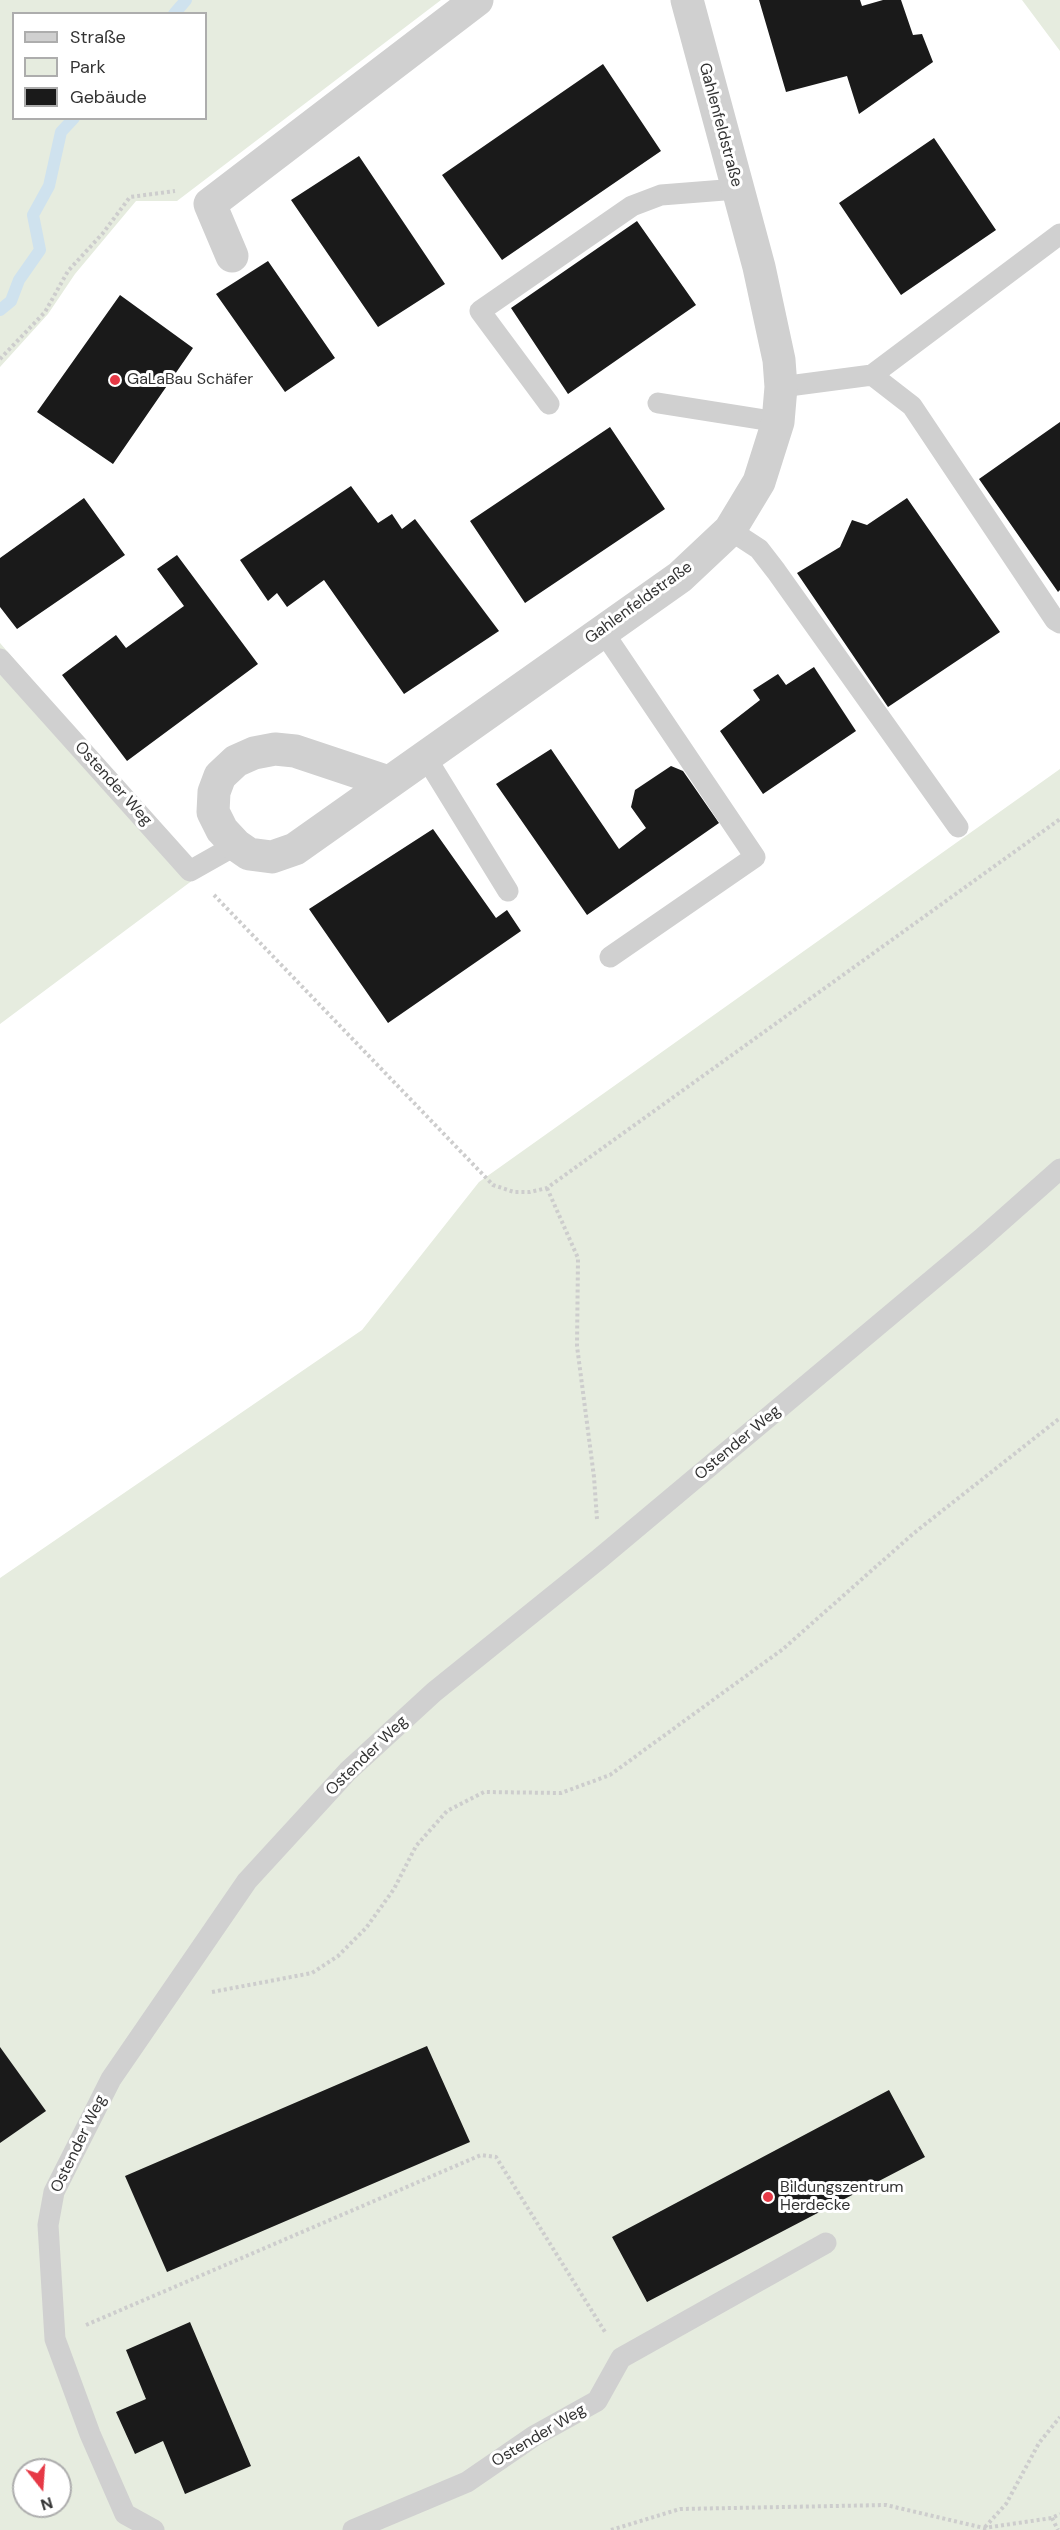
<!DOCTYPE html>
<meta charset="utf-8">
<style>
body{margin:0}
#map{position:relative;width:1060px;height:2530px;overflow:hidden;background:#fff;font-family:"DM Sans",sans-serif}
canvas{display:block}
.legend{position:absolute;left:12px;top:12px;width:195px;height:108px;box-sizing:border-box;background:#fff;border:2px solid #adadad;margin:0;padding:8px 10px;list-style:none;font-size:18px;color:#333}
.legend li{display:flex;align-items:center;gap:12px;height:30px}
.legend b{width:30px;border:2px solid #adadad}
.north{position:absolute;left:12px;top:2458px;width:60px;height:60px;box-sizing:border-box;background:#fff;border:2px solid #adadad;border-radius:50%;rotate:163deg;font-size:16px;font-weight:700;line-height:24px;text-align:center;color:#333}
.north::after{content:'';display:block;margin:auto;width:21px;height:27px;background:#e63946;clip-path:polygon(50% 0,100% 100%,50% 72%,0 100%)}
</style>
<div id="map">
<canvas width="1060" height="2530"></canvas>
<ul class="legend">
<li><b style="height:8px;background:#d0d0d0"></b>Straße</li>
<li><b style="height:16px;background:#e6ecdf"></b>Park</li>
<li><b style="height:16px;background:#1a1a1a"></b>Gebäude</li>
</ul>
<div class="north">N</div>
</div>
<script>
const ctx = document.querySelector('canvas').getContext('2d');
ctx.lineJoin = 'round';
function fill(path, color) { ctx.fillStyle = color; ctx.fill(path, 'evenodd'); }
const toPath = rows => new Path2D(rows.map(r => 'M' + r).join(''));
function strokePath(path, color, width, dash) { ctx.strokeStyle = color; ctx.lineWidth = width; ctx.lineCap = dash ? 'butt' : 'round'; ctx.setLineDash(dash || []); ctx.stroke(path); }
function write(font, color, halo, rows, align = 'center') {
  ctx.font = font + ' "DM Sans",sans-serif'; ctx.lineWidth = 6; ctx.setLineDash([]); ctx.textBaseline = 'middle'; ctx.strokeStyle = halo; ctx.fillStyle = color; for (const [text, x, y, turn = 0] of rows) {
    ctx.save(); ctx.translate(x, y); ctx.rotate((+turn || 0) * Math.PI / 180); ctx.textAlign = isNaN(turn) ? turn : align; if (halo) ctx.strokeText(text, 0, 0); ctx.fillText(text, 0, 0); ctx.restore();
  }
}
fill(toPath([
 [0,0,441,0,177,201,136,201,75,274,48,314,0,367],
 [14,14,206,14,206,118,14,118],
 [1022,0,1060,0,1060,51],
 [0,643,201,874,0,1024],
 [1060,769,1060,2530,0,2530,0,1578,362,1330,479,1182],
 [24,2470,60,2470,60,2506,24,2506]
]), '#e6ecdf');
strokePath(toPath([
 [174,14,186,0],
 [0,310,11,301,19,280,40,250,33,215,49,186,61,132,74,118]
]), '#cfe2ee', 12);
fill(toPath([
 [759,0,860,0,862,6,883,0,901,0,913,35,922,34,933,62,859,114,847,76,786,92],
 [603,64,661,151,502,260,442,175],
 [934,138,996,230,901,295,839,203],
 [359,156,445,284,378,327,291,200],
 [637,221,696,305,568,394,511,308],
 [268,261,335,358,285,392,216,294],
 [120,295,193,348,113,464,37,412],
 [1060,422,1060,590,1058,592,979,479],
 [610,427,665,509,525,603,470,521],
 [351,486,378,523,392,514,402,529,415,519,499,631,404,694,324,580,287,607,277,593,268,601,240,560],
 [84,498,125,555,17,629,0,607,0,558],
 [907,498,1000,632,888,707,797,573,840,547,852,520,867,525],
 [177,555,258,664,127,761,62,675,116,635,126,648,184,606,157,569],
 [814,667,856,731,763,794,720,731,760,700,753,690,778,674,786,685],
 [551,749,619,849,646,828,631,807,635,790,671,766,683,771,719,823,587,915,496,784],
 [433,829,496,918,507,910,521,931,388,1023,309,909],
 [427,2046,470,2142,167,2272,125,2176],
 [0,2047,46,2111,0,2143],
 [889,2090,925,2157,647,2302,612,2237],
 [190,2322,251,2466,185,2494,163,2441,135,2454,116,2412,146,2399,126,2350]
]), '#1a1a1a');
strokePath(toPath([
 [0,359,45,312,68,271,103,233,130,197,175,191],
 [214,895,493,1185,514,1192,530,1192,547,1188,1060,819],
 [547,1188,578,1258,577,1346,594,1477,597,1519],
 [212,1992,312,1973,338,1956,366,1928,394,1889,416,1846,447,1811,484,1792,561,1793,610,1775,783,1649,914,1533,1060,1418],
 [86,2325,481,2155,496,2157,605,2332],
 [1052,2518,1058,2530],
 [985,2527,1006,2504,1039,2443,1060,2417],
 [611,2530,680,2509,886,2505,984,2528,1052,2518,1060,2514]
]), '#cdcdcd', 4, [3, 3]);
strokePath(toPath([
 [872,375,912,406,1055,620,1060,623],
 [781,387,872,375,1060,234],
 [658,403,778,422],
 [549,404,480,311,632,206,661,195,737,189],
 [730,530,759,549,776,571,958,827],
 [602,630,755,857,610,957],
 [0,659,190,871,236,845],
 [425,756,508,891],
 [154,2530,125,2514,90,2434,55,2339,48,2225,54,2192,111,2079,247,1881,348,1771,434,1692,599,1559,981,1239,1060,1169],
 [353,2530,467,2482,534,2436,597,2401,621,2358,826,2243]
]), '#d0d0d0', 21);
strokePath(toPath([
 [232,256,210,204,477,0],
 [388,782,295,751,275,749,254,753,236,761,220,776,214,792,213,812,222,830,236,845,249,854,272,857,295,849,680,577,730,530,759,482,778,422,781,387,779,360,759,267,687,0]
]), '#d0d0d0', 33);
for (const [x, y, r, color] of [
 [115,380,6,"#e63946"],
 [768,2197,6,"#e63946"]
]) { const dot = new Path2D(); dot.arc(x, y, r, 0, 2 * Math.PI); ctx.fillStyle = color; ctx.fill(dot); strokePath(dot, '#fff', 2); }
write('16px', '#333', '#fff', [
 ["Gahlenfeldstraße",720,125,75],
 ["Gahlenfeldstraße",639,603,-36],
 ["Ostender Weg",113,784,48],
 ["Ostender Weg",738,1443,-40],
 ["Ostender Weg",367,1756,-44],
 ["Ostender Weg",79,2144,-64],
 ["Ostender Weg",539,2436,-31]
]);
write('16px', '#333', '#fff', [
 ["GaLaBau Schäfer",127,380],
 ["Bildungszentrum",780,2188],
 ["Herdecke",780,2206]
], 'left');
</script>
